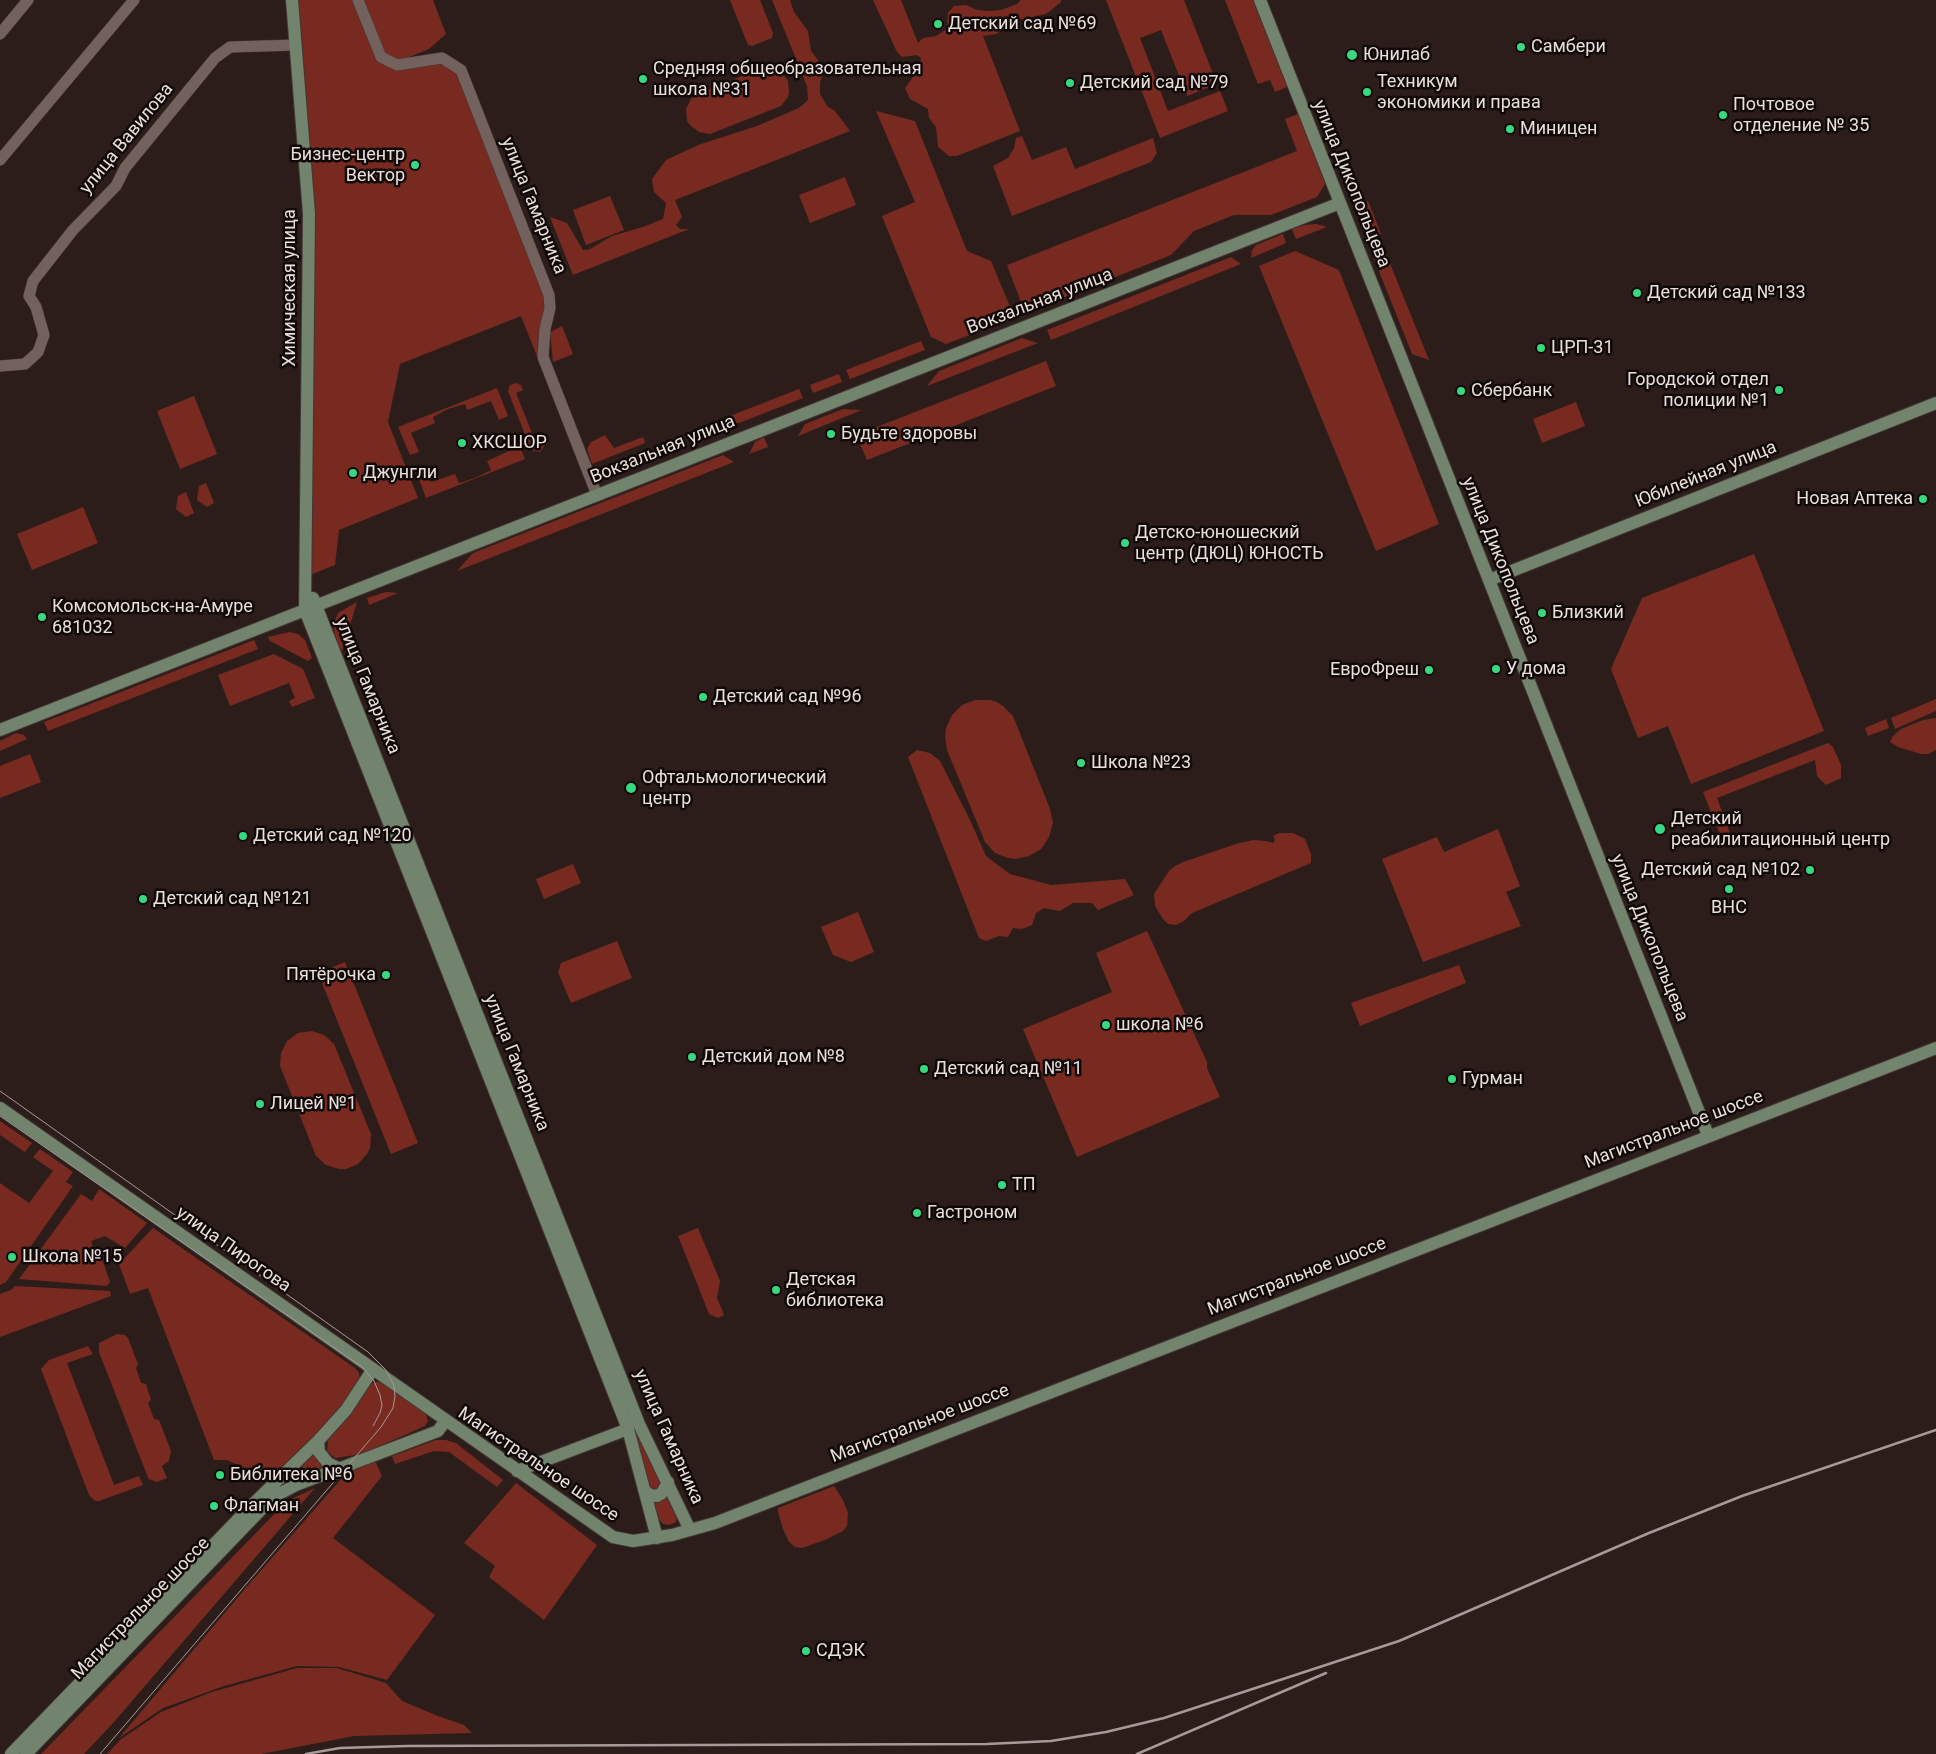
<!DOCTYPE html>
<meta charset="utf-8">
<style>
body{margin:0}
canvas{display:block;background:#2c1d1a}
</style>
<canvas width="1936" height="1754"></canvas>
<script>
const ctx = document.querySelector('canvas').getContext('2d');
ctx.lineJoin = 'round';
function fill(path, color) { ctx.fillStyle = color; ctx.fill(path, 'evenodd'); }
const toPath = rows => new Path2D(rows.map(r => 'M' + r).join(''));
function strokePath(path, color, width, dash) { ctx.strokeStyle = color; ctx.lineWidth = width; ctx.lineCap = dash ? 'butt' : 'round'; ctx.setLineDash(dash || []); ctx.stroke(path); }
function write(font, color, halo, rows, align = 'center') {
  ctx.font = font + ' Roboto,sans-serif'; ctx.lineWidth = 5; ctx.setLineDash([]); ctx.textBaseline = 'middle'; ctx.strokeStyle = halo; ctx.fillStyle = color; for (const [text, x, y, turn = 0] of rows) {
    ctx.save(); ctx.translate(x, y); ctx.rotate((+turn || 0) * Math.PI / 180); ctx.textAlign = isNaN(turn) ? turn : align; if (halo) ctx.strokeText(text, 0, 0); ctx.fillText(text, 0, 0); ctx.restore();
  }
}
fill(toPath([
 [292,0,358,0,381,57,397,65,442,58,461,70,549,295,538,359,521,316,400,364,388,422,418,498,339,530,335,565,305,577,309,214],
 [364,0,433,0,446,34,429,49,402,60,390,58,382,48],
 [730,0,760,0,773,33,772,38,752,46,748,45],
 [772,0,790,0,794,12,808,31,811,51,825,69,820,82,820,94,827,106,835,111,850,131,675,200,682,217,676,225,680,229,689,229,573,275,550,217,567,223,583,250,590,249,612,236,643,227,663,219,666,203,654,192,652,179,666,160,698,145,757,126,799,108,808,100,807,86],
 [873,0,901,0,918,43,923,38,936,36,947,29,948,13,954,6,966,5,977,10,990,11,1001,10,1017,4,1021,0,1061,0,1061,2,1046,14,1021,19,996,34,983,36,1020,131,957,156,949,156,938,147,936,127,929,118,928,109,910,99,905,88,919,68,921,58,917,55,902,57,897,52],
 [1106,0,1184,0,1217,84,1187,96,1161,30,1140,38,1168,111,1220,91,1228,111,1160,138],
 [1225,0,1253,0,1287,87,1275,92,1270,80,1258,84],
 [765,67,776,69,781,72,788,81,789,92,788,97,781,106,710,134,699,132,690,125,687,121,686,109,691,99,695,95],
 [876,111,915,121,967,251,991,261,1011,309,1009,320,946,344,931,337,882,216,915,202],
 [1298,114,1325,184,1317,197,1271,215,1234,215,1194,231,1171,255,1032,310,1022,305,1007,265,1297,151,1285,119],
 [1022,136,1032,160,1066,147,1075,169,1153,138,1157,153,1151,162,1012,216,993,166,1008,158,1014,148,1016,138],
 [845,177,856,205,810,223,799,195],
 [610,196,624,230,586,245,573,210],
 [1368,201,1381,234,1367,240,1356,210,1357,205],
 [1316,224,1327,227,1296,239,1292,229,1304,225],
 [1283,234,1286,243,1251,258,1252,250,1256,245],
 [1383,246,1429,360,1412,354,1371,251],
 [1295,251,1339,270,1439,524,1376,551,1259,266],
 [1231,257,1241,264,1051,340,1047,330],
 [562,326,573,354,553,362,550,332],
 [1022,338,1038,343,927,386,939,371],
 [921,341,925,350,850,379,846,370],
 [1046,361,1056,386,867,460,856,435],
 [839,374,842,382,813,393,810,385],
 [516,383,521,385,523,390,516,393,536,443,543,440,545,445,540,452,531,450,508,391,510,385],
 [497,388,508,416,499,420,491,401,467,410,465,404,448,409,433,417,435,423,411,433,419,452,410,455,398,427],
 [799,389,803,398,739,423,707,425],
 [194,396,217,454,180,469,157,411],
 [1576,402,1585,426,1542,443,1533,419],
 [843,409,862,410,798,436,805,424],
 [514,432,525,459,426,498,416,471,425,467,431,482,455,474,459,483,475,478,491,470,487,461,511,450,505,435],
 [605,435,614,448,643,437,645,443,592,464,587,449,591,442],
 [764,437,768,447,749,454,755,442],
 [723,455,734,462,457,571,473,553],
 [206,483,214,503,207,507,197,500,199,486],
 [186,492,194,513,186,517,176,509,178,496],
 [83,507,98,543,32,570,17,534],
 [1754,554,1824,731,1691,784,1668,726,1638,738,1611,669,1642,598],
 [386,592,398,593,369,605,367,598],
 [357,602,342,651,337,643,333,625,338,613],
 [289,632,298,634,305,640,312,658,308,661,270,641,268,637],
 [254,640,258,649,48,731,44,722],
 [274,654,303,669,315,698,292,707,289,701,295,698,289,683,230,706,218,675],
 [1936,699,1936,711,1895,729,1891,718],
 [975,700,990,700,997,702,1003,706,1013,716,1050,809,1053,823,1049,837,1041,849,1029,856,1015,859,1008,858,995,853,985,842,947,750,945,736,946,728,952,715,962,705],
 [1936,718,1936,750,1928,754,1921,754,1898,747,1890,742,1893,736,1901,729,1923,720],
 [1886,719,1889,728,1868,736,1865,728],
 [16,733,24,735,27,739,0,751,0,741],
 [1828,743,1833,747,1841,765,1841,778,1826,785,1817,776,1815,760,1717,798,1730,833,1721,837,1703,792],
 [917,750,930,753,940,761,970,820,986,856,1010,874,1051,885,1125,879,1134,895,1098,910,1092,903,1073,903,1060,911,1044,908,1036,913,1032,925,1022,929,1013,928,1008,937,999,936,986,941,979,938,908,757],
 [30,754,41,782,0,798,0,766],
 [1498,829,1520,886,1506,892,1521,926,1423,962,1382,859,1437,837,1444,852],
 [1279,833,1293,833,1305,839,1311,854,1311,863,1192,913,1184,921,1176,925,1168,924,1163,919,1155,906,1154,894,1169,871,1175,866,1183,862,1236,844,1253,840,1266,841,1273,843,1275,840,1273,836],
 [573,864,581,883,544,899,536,879],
 [858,912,874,952,851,962,833,955,821,927],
 [1147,931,1207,1062,1207,1068,1220,1097,1077,1157,1023,1029,1112,992,1096,953],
 [617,941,632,978,571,1003,558,972,561,963],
 [345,962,418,1143,391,1154,318,973],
 [1459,965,1466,983,1360,1026,1351,1003],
 [312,1031,324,1035,334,1044,371,1134,370,1148,367,1154,358,1164,346,1169,339,1169,326,1165,316,1156,280,1066,281,1053,287,1041,298,1033],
 [0,1121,32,1143,25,1152,0,1135],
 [40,1149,73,1172,66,1182,73,1186,6,1282,0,1285,0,1183,29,1203,53,1171,33,1157],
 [535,1178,678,1515,676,1522,670,1525,663,1524,659,1519,631,1427],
 [99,1189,147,1223,125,1248,105,1236,91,1241,96,1257,101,1256,110,1282,107,1286,19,1279,81,1194,92,1201],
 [153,1228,355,1368,359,1373,360,1381,335,1415,274,1478,269,1480,227,1460,214,1460,148,1288,130,1294,119,1264],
 [698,1228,720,1281,717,1298,724,1315,718,1318,709,1314,678,1236],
 [15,1286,110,1291,111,1296,0,1337,0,1294,11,1290],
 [117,1334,125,1335,128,1338,138,1364,136,1368,141,1383,146,1384,151,1400,148,1403,154,1419,159,1420,171,1451,169,1461,162,1466,167,1478,157,1482,149,1479,147,1475,99,1352,99,1343],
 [88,1346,93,1354,67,1363,114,1485,139,1476,143,1485,99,1501,95,1501,89,1495,41,1369,49,1360],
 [375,1382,382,1382,425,1412,428,1421,425,1426,362,1454,335,1458,327,1451,328,1441,368,1386],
 [436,1440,446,1440,456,1443,503,1480,497,1487,449,1452,434,1451,395,1464,392,1456],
 [314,1453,321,1464,324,1467,283,1484],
 [375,1461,382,1476,333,1538,435,1615,387,1680,339,1667,297,1666,224,1686,163,1708,119,1738,250,1583,349,1470],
 [516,1483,597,1545,544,1620,489,1577,495,1566,464,1543],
 [834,1486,843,1500,848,1513,847,1526,843,1531,825,1540,802,1548,795,1547,789,1542,783,1529,778,1512,778,1508],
 [315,1488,114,1722,84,1754,41,1754,287,1501],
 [297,1668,337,1668,386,1683,402,1701,438,1716,464,1725,472,1733,354,1736,261,1754,107,1754,120,1740,161,1712,212,1692]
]), '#782920');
const street = toPath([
 [358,0,381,57,397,65,442,58,461,70,549,295,550,308,545,329,543,357,597,495],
 [0,34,28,0],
 [0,160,134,0],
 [0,366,25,364,38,352,44,335,36,307,29,296,33,281,73,230,116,186,125,168,215,58,230,47,296,45]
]);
const secondary = toPath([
 [292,0,309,214,305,610,628,1429,657,1538],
 [1260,0,1708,1135],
 [1489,580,1936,403],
 [313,598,639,1424,690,1530],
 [0,730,1340,203],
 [0,1108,613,1537,633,1541,672,1535,715,1523,1936,1048],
 [318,1441,319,1452,328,1463,338,1468],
 [517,1471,628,1429],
 [644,1490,650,1495,657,1496,662,1493,668,1482],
 [11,1754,253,1504,318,1441,346,1410,373,1369],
 [26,1754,273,1497,296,1485,438,1431,446,1420]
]);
strokePath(street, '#433735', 12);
strokePath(secondary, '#433735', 14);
strokePath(street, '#73615d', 11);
strokePath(secondary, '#72836e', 12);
strokePath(toPath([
 [0,1091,368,1352,386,1370,394,1386,395,1396,393,1408,381,1427,100,1754],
 [0,1116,362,1367,374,1381,380,1395,382,1405,380,1413,373,1426]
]), '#a59a97', 1);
strokePath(toPath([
 [306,1754,340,1748,407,1746,987,1744,1051,1741,1106,1732,1164,1718,1399,1641,1649,1533,1742,1496,1936,1430],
 [1137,1754,1326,1673]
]), '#a59a97', 2.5);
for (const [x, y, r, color] of [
 [938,24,5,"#36d880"],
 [1521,47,5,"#36d880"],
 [1352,55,6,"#36d880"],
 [643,79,5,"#36d880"],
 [1070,83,5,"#36d880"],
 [1367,92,5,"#36d880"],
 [1723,115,5,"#36d880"],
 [1510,129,5,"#36d880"],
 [415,165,5,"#36d880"],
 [1637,293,5,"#36d880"],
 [1541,348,5,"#36d880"],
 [1779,390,5,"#36d880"],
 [1461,391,5,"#36d880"],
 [831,434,5,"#36d880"],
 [462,443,5,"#36d880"],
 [353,473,5,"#36d880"],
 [1923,499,5,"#36d880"],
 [1125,543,5,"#36d880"],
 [1542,613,5,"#36d880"],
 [42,617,5,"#36d880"],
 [1496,669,5,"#36d880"],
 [1429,670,5,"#36d880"],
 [703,697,5,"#36d880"],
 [1081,763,5,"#36d880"],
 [631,788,6,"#36d880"],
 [1660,829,6,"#36d880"],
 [243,836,5,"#36d880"],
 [1810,870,5,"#36d880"],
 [1729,889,5,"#36d880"],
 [143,899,5,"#36d880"],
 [386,975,5,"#36d880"],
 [1106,1025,5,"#36d880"],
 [692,1057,5,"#36d880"],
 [924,1069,5,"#36d880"],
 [1452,1079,5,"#36d880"],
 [260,1104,5,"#36d880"],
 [1002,1185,5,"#36d880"],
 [917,1213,5,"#36d880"],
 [12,1257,5,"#36d880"],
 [776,1290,5,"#36d880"],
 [220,1475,5,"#36d880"],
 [214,1506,5,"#36d880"],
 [806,1651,5,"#36d880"]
]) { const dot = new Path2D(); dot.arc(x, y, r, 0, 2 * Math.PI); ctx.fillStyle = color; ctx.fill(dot); strokePath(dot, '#100908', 2); }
write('18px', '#e9dfdd', '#100908', [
 ["Детский сад №69",948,24],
 ["Самбери",1531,47],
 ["Юнилаб",1363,55],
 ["Средняя общеобразовательная",653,69],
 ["школа №31",653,90],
 ["Техникум",1377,82],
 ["экономики и права",1377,103],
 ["Детский сад №79",1080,83],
 ["Почтовое",1733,105],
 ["отделение № 35",1733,126],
 ["Миницен",1520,129],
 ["Бизнес-центр",405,155,"right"],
 ["Вектор",405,176,"right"],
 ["Детский сад №133",1647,293],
 ["ЦРП-31",1551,348],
 ["Городской отдел",1769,380,"right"],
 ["полиции №1",1769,401,"right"],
 ["Сбербанк",1471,391],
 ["Будьте здоровы",841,434],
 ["ХКСШОР",472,443],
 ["Джунгли",363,473],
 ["Новая Аптека",1913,499,"right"],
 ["Детско-юношеский",1135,533],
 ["центр (ДЮЦ) ЮНОСТЬ",1135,554],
 ["Комсомольск-на-Амуре",52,607],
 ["681032",52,628],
 ["Близкий",1552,613],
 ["У дома",1506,669],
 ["ЕвроФреш",1419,670,"right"],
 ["Детский сад №96",713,697],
 ["Школа №23",1091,763],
 ["Офтальмологический",642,778],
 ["центр",642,799],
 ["Детский",1671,819],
 ["реабилитационный центр",1671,840],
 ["Детский сад №120",253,836],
 ["Детский сад №102",1800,870,"right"],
 ["Детский сад №121",153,899],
 ["ВНС",1729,908,"center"],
 ["Пятёрочка",376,975,"right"],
 ["школа №6",1116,1025],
 ["Детский дом №8",702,1057],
 ["Детский сад №11",934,1069],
 ["Гурман",1462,1079],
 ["Лицей №1",270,1104],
 ["ТП",1012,1185],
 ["Гастроном",927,1213],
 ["Школа №15",22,1257],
 ["Детская",786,1280],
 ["библиотека",786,1301],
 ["Библитека №6",230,1475],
 ["Флагман",224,1506],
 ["СДЭК",816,1651]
], 'left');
write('18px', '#e9dfdd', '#100908', [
 ["улица Вавилова",127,139,-51],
 ["улица Дикопольцева",1351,184,68],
 ["улица Гамарника",533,206,68],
 ["Химическая улица",290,288,-90],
 ["Вокзальная улица",1040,302,-21],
 ["Вокзальная улица",663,450,-22],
 ["Юбилейная улица",1706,475,-22],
 ["улица Дикопольцева",1500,561,68],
 ["улица Гамарника",367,686,68],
 ["улица Дикопольцева",1649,938,68],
 ["улица Гамарника",516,1063,68],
 ["Магистральное шоссе",1674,1130,-21],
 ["улица Пирогова",233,1250,35],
 ["Магистральное шоссе",1297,1277,-21],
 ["Магистральное шоссе",920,1424,-21],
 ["улица Гамарника",668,1437,66],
 ["Магистральное шоссе",538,1465,34],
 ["Магистральное шоссе",141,1609,-46]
]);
</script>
